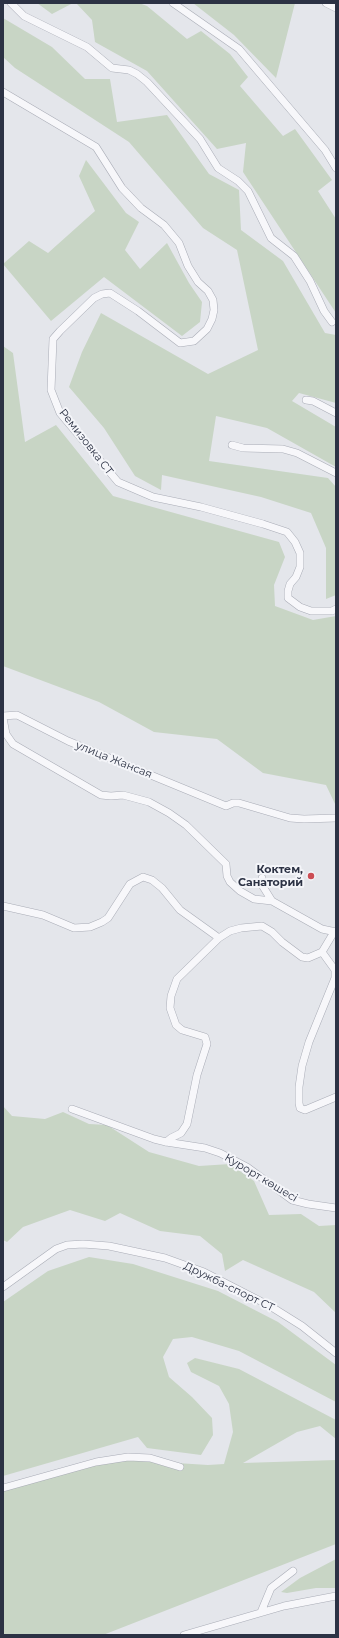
<!DOCTYPE html>
<meta charset="utf-8">
<style>
body{margin:0}
#map{position:relative;width:339px;height:1638px;overflow:hidden;background:#e4e6eb;font-family:Montserrat,sans-serif}
canvas{display:block}
.frame{position:absolute;inset:0;border:4px solid #2c3244;pointer-events:none}
</style>
<div id="map">
<canvas width="339" height="1638"></canvas>
<div class="frame"></div>
</div>
<script>
const ctx = document.querySelector('canvas').getContext('2d');
ctx.lineJoin = 'round';
function fill(path, color) { ctx.fillStyle = color; ctx.fill(path, 'evenodd'); }
const toPath = rows => new Path2D(rows.map(r => 'M' + r).join(''));
function strokePath(path, color, width, dash) { ctx.strokeStyle = color; ctx.lineWidth = width; ctx.lineCap = dash ? 'butt' : 'round'; ctx.setLineDash(dash || []); ctx.stroke(path); }
function write(font, color, halo, rows, align = 'center') {
  ctx.font = font + ' Montserrat,sans-serif'; ctx.lineWidth = 4; ctx.setLineDash([]); ctx.textBaseline = 'middle'; ctx.strokeStyle = halo; ctx.fillStyle = color; for (const [text, x, y, turn = 0] of rows) {
    ctx.save(); ctx.translate(x, y); ctx.rotate((+turn || 0) * Math.PI / 180); ctx.textAlign = isNaN(turn) ? turn : align; if (halo) ctx.strokeText(text, 0, 0); ctx.fillText(text, 0, 0); ctx.restore();
  }
}
fill(toPath([
 [37,3,73,3,52,14],
 [76,3,139,3,147,6,187,39,201,31,230,54,248,77,240,86,283,136,295,129,332,180,318,191,336,219,336,313,243,172,246,143,217,149,147,71,95,42,92,20],
 [193,3,295,3,276,78,234,35],
 [3,18,52,47,85,79,110,79,117,122,167,115,209,174,239,190,241,230,283,261,325,333,336,335,336,403,299,393,292,401,336,427,336,467,267,428,216,416,209,461,328,478,336,487,336,595,326,599,326,548,311,513,261,497,162,475,161,490,135,476,104,428,69,387,82,352,101,313,208,374,258,350,237,250,203,228,129,142,15,68,3,57],
 [86,160,126,213,139,222,125,250,140,269,167,243,189,283,202,302,200,322,182,336,104,277,51,321,3,264,29,241,48,253,95,211,79,176],
 [3,346,13,353,25,442,56,425,113,496,279,542,285,557,274,585,275,606,313,620,336,616,336,806,326,785,263,773,217,739,154,732,99,702,3,666],
 [3,1106,12,1116,45,1119,63,1112,89,1124,107,1125,149,1152,199,1166,230,1164,254,1181,269,1215,301,1214,319,1226,336,1225,336,1313,314,1292,243,1260,225,1271,222,1254,200,1236,160,1231,120,1213,105,1221,70,1210,23,1227,7,1242,3,1240],
 [89,1257,133,1264,218,1291,278,1322,336,1365,336,1402,239,1351,192,1337,173,1339,163,1357,169,1377,192,1397,212,1418,213,1435,201,1455,147,1448,138,1437,3,1476,3,1302,48,1271],
 [195,1358,239,1369,336,1420,336,1439,320,1426,297,1432,243,1463,336,1460,336,1544,103,1635,3,1635,3,1491,113,1459,208,1465,224,1464,233,1432,229,1404,219,1386,191,1372,187,1363],
 [336,1559,336,1588,316,1588,287,1593,281,1592,300,1578]
]), '#c8d5c5');
const minor = toPath([
 [11,3,24,16,87,47,112,68,129,70,137,74,147,82,200,139,218,168,238,181,248,191,271,238,294,256,310,281,324,311,332,322],
 [173,3,239,49,325,150,336,168],
 [326,3,336,8],
 [3,92,96,147,122,188,141,208,164,225,179,243,188,266,198,282,208,291,213,300,214,310,212,319,207,329,194,341,180,343,138,311,110,293,102,294,94,298,60,331,53,339,51,390,60,413,118,482,153,497,201,507,263,524,287,532,295,542,300,553,300,567,296,577,290,584,288,591,288,598,300,607,311,611,332,611,336,609],
 [306,400,313,401,336,413],
 [232,445,243,448,283,449,297,453,336,473],
 [3,716,17,715,68,741,226,806,233,803,239,803,290,818,304,819,336,818],
 [3,718,6,734,13,744,101,795,111,796,123,795,149,802,169,813,186,825,226,864,227,876,230,882,240,891,254,899,272,901],
 [262,878,262,885,272,901,322,929,336,932],
 [3,906,43,915,74,928,90,927,102,922,108,918,130,884,143,877,152,880,162,888,180,910,219,938],
 [322,952,335,970,335,978,309,1042,302,1066,299,1087,299,1103,300,1108,305,1110,336,1097],
 [72,1109,154,1139,166,1142,205,1148,220,1153,247,1167,292,1200,308,1204,336,1208],
 [166,1142,171,1138,181,1133,187,1124,197,1075,207,1044,205,1037,182,1030,176,1025,170,1008,171,996,177,979,219,938,230,931,241,928,262,926,272,932,282,942,302,957,308,958,322,952,334,932],
 [3,1287,56,1249,67,1245,83,1244,109,1246,165,1258,204,1272,270,1306,302,1326,336,1353],
 [3,1488,96,1462,128,1457,150,1458,180,1467],
 [261,1612,271,1588,293,1571],
 [184,1635,284,1606,336,1596]
]);
strokePath(minor, '#a9acb6', 8);
strokePath(minor, '#f7f7fa', 7);
for (const [x, y, r, color] of [
 [311,876,4,"#cc4d54"]
]) { const dot = new Path2D(); dot.arc(x, y, r, 0, 2 * Math.PI); ctx.fillStyle = color; ctx.fill(dot); strokePath(dot, '#f4f5f9', 1.5); }
write('11px', '#2c3244', '#f4f5f9', [
 ["Ремизовка СТ",86,442,52],
 ["улица Жансая",114,760,22],
 ["Курорт көшесі",261,1178,31],
 ["Дружба-спорт СТ",229,1287,26]
]);
write('bold 11px', '#2c3244', '#f4f5f9', [
 ["Коктем,",303,870],
 ["Санаторий",303,883]
], 'right');
</script>
